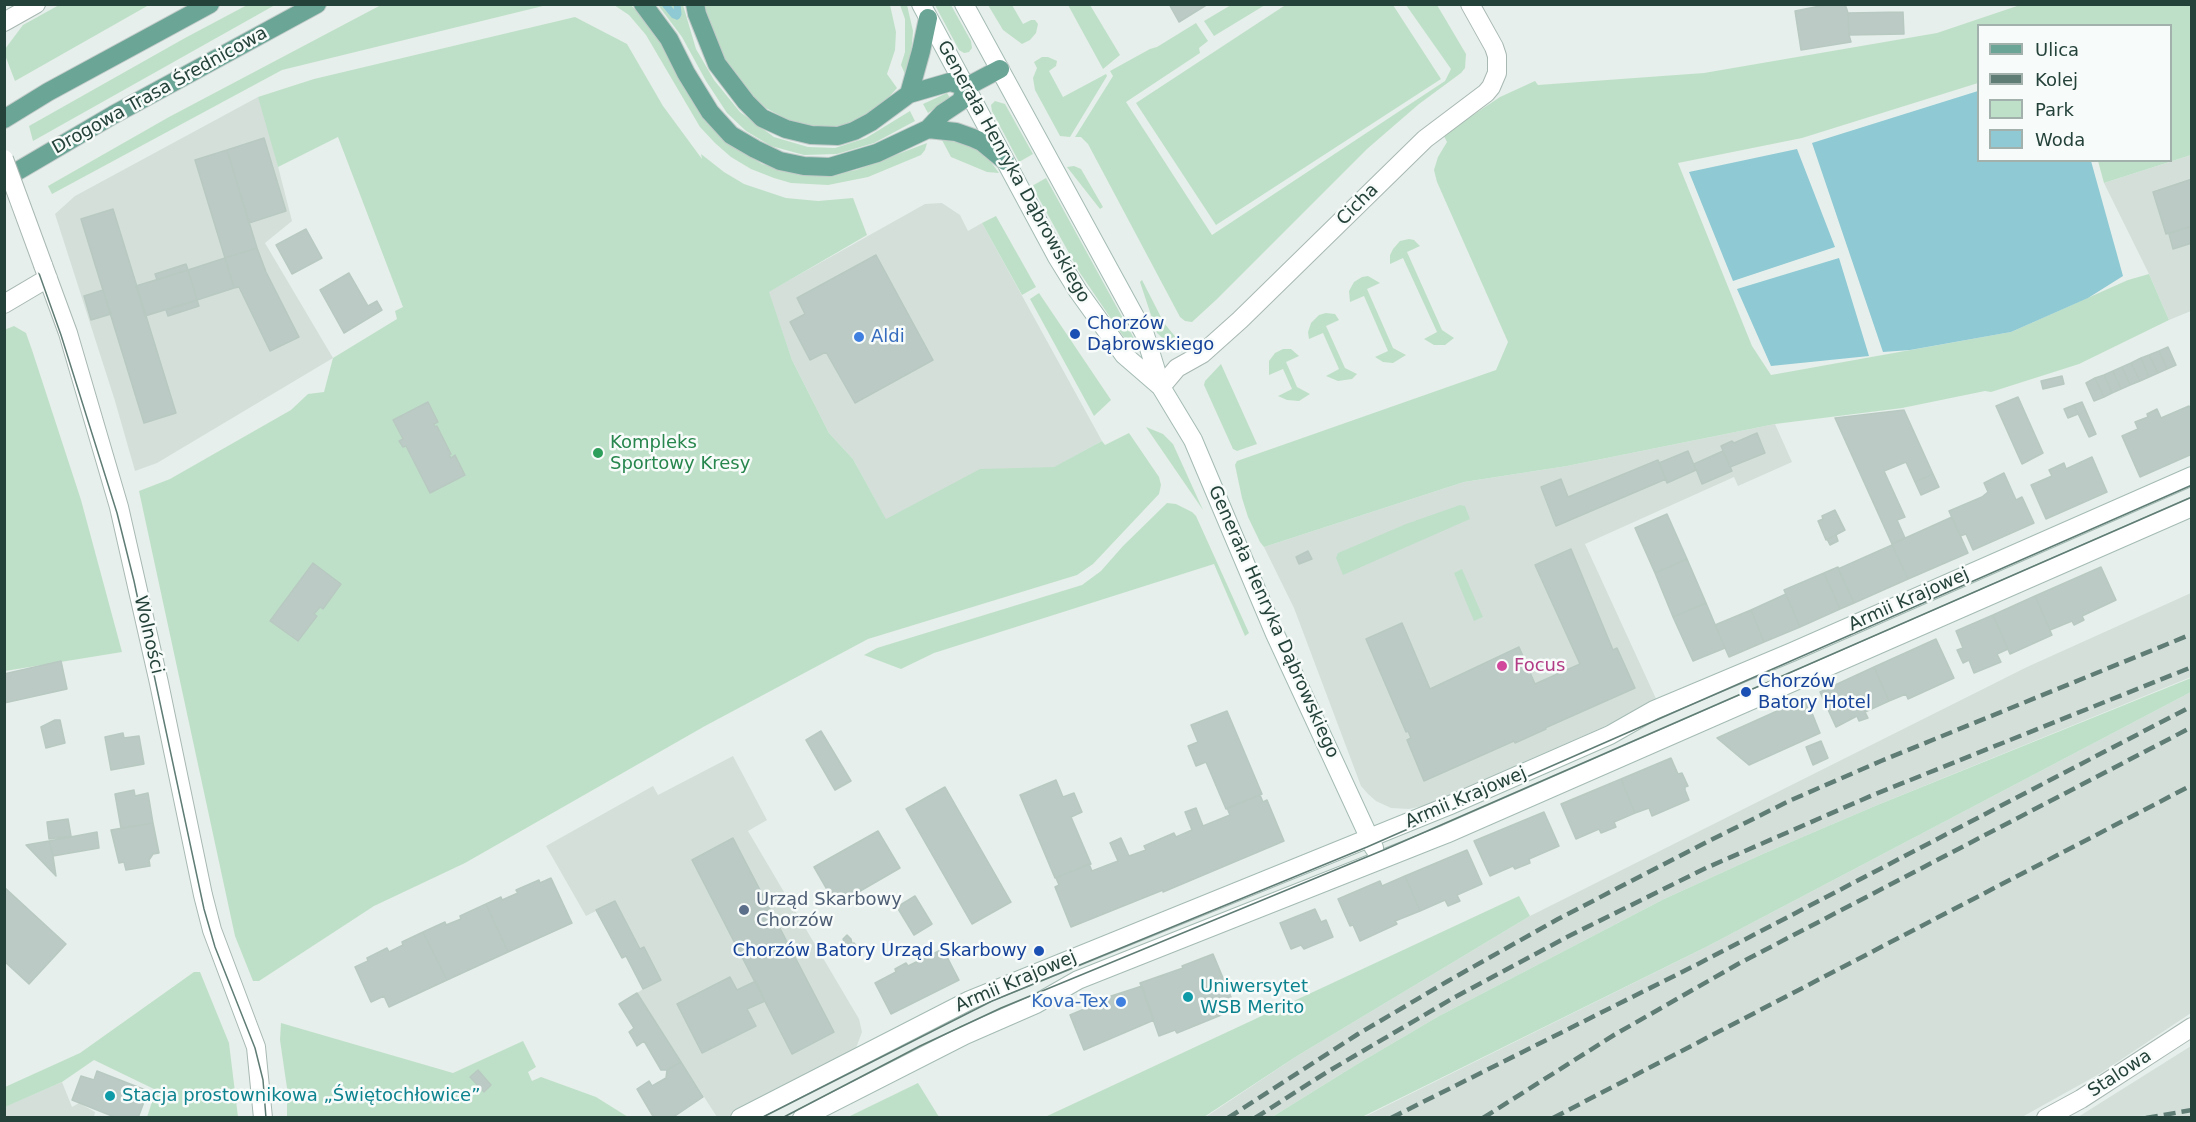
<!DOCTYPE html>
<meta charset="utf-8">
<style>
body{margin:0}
#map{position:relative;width:2196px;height:1122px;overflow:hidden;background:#e6efeb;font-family:"DejaVu Sans",sans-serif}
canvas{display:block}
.frame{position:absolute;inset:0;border:6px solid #24423a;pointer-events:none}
.legend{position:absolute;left:1977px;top:24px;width:195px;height:138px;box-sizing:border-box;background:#f7fbf9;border:2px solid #a3b1ad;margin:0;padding:8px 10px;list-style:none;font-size:18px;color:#24423a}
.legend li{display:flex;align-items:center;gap:12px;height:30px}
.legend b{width:30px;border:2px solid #a3b1ad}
</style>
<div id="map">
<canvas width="2196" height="1122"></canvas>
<div class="frame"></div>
<ul class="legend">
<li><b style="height:8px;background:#6aa596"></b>Ulica</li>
<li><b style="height:8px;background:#5f7d75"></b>Kolej</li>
<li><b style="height:16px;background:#bfe0c8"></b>Park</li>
<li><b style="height:16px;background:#8ec9d4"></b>Woda</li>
</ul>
</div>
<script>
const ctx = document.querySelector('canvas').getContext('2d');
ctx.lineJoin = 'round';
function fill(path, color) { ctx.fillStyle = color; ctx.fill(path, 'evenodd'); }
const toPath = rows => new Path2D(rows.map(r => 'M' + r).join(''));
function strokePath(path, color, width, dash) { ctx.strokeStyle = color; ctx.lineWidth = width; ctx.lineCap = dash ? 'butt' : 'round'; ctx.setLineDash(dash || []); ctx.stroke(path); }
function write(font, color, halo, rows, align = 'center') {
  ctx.font = font + ' "DejaVu Sans",sans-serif'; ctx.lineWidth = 5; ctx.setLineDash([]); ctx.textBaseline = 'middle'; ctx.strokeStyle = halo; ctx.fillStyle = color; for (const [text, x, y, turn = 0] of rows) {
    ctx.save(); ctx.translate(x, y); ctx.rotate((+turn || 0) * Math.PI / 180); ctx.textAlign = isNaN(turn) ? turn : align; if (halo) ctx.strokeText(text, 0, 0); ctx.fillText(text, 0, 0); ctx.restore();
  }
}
fill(toPath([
 [258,97,263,108,292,221,265,243,333,358,157,463,135,471,115,401,55,214,75,196],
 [2191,155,2191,311,2169,320,2149,274,2104,183],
 [942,203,960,215,968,231,982,223,1102,441,903,551,853,459,829,433,792,360,768,292,925,204],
 [1775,424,1792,462,1738,486,1734,477,1585,544,1658,703,1423,806,1409,809,1391,808,1376,801,1368,794,1361,786,1294,608,1264,547,1464,482,1567,466],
 [2191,593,2191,677,1875,806,1765,853,1664,899,1439,1016,1359,1063,1272,1117,1204,1118,1297,1056,1530,916,2027,667],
 [2191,692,2191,1013,2101,1073,2022,1117,1362,1118,1708,946],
 [733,756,767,820,748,831,859,1019,862,1032,856,1048,846,1057,727,1117,717,1117,637,993,643,989,626,956,622,958,596,911,586,916,546,846,653,786,658,795],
 [2191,1046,2191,1117,2078,1117],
 [62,1082,72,1107,79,1103,95,1112,94,1117,5,1117,4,1107]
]), '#d4dfda');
fill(toPath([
 [249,4,275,5,33,141,29,126,185,38],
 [1287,4,1393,5,1441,79,1216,225,1136,103],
 [59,5,60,4,149,5,15,81,5,55,5,49,23,25],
 [381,5,547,5,282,70,52,194,48,186,169,117],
 [614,5,631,5,647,22,726,141,762,164,801,174,830,175,856,170,927,143,925,150,921,155,868,177,828,185,791,183,774,178,751,169,731,157,715,143,700,127,646,35,629,15],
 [658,5,683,5,696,49,714,80,740,112,774,137,808,147,835,148,866,138,910,111,915,121,874,143,837,154,804,155,771,146,746,131,727,113,706,81,682,37],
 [702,5,890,5,896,32,895,50,887,74,897,88,880,107,845,126,830,128,793,123,766,108,744,88,718,48],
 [900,5,907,5,913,31,911,56,905,74,901,65,905,52,905,19],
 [935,5,951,5,971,41,972,48,969,52,964,53,959,50],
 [988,5,1012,5,1023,24,1031,20,1035,20,1038,24,1036,33,1030,40,1022,44,1003,30],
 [1068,5,1090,5,1120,55,1103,69],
 [1231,5,1265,5,1214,36,1204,21],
 [1406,5,1437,5,1466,54,1465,68,1461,73,1419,104,1367,149,1216,300,1192,322,1185,321,1180,317,1088,144,1081,137,1075,137,1113,76,1110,71,1150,49,1157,47,1196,23,1208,41,1199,48,1200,53,1126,102,1212,235,1445,81,1451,69],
 [2020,5,2191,5,2191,155,2104,183,2098,161,2170,160,2170,26,1978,26,1978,83,1802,138,1678,163,1752,346,1771,375,2011,332,2128,280,2149,274,2169,320,2079,364,1991,392,1985,391,1902,408,1775,424,1567,466,1464,482,1264,547,1260,542,1248,517,1242,498,1235,465,1237,461,1496,370,1508,342,1437,182,1434,170,1438,157,1447,142,1444,136,1458,125,1500,97,1535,81,1538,85,1704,73,1937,33],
 [575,17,627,44,663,106,702,159,701,154,724,172,744,184,786,198,818,201,853,198,867,235,769,292,792,360,829,433,853,459,886,519,980,469,1054,467,1102,441,1105,445,1129,433,1159,477,1161,485,1159,494,1093,564,1077,575,868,639,705,726,465,863,374,906,259,981,253,981,235,936,139,491,170,479,291,410,308,394,324,392,333,358,397,319,395,311,403,307,338,137,278,167,258,97,314,79],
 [1042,57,1048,57,1057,61,1056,66,1049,71,1063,97,1106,74,1107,76,1070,137,1060,136,1035,90,1033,78,1037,68,1034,62],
 [947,93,950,98,928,113,923,104],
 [995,101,1005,104,1033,154,1019,162,992,111,991,105],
 [942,140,964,143,975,148,991,162,999,173,987,172,951,157],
 [1074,166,1081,169,1103,207,1100,209,1067,167],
 [1046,178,1137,344,1135,348,1131,347,1118,329,1080,273,1032,186],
 [996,216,1036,287,1022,295,982,223],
 [1409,239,1414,240,1420,246,1407,252,1442,330,1454,338,1445,345,1434,345,1424,339,1437,332,1403,258,1390,264,1390,255,1393,249,1400,241],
 [1368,276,1380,283,1367,289,1393,348,1406,355,1393,363,1383,362,1375,357,1388,351,1364,296,1350,302,1349,291,1354,282,1362,277],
 [1142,280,1164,323,1183,346,1167,342,1157,333,1140,282],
 [1039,293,1111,400,1094,416,1030,299],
 [1326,313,1335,314,1339,320,1326,326,1345,368,1357,374,1352,379,1338,381,1326,376,1339,369,1323,333,1309,339,1308,332,1311,323,1319,315],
 [14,326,26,333,32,350,81,500,122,652,5,671,4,330],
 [1283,349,1291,349,1299,356,1286,362,1297,387,1310,394,1299,401,1287,400,1278,396,1292,389,1283,369,1269,375,1269,361,1275,353],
 [1221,364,1257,444,1237,451,1233,449,1204,385,1205,381],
 [1146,427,1163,434,1173,444,1203,510],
 [1167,503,1176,504,1192,512,1196,516,1249,633,1245,636,1214,564,934,653,901,669,864,655,877,648,1082,585,1101,571,1123,546],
 [1460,505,1465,506,1470,519,1343,575,1336,558,1338,553,1406,524],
 [1462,569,1483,617,1474,621,1454,573],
 [2191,678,2191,692,1708,946,1362,1117,1272,1117,1359,1063,1439,1016,1664,899,1765,853,1875,806],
 [1519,896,1530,916,1297,1056,1204,1117,1045,1117],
 [194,972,200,972,229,1043,238,1117,147,1117,156,1090,94,1060,62,1082,5,1107,5,1087,80,1053],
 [281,1023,453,1073,523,1041,536,1067,528,1072,532,1081,541,1077,596,1097,628,1117,287,1117,287,1088,280,1040],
 [918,1083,939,1117,848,1117]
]), '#bfe0c8');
fill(toPath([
 [1978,91,1978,160,2091,161,2123,276,2088,298,2011,332,1910,350,1883,352,1812,143],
 [1797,149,1835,247,1733,281,1689,172],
 [1839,258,1869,356,1771,366,1737,289]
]), '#8ec9d4');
strokePath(toPath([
 [665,4,674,15,677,16],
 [677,4,678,14,677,16]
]), '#8ec9d4', 7);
const building = toPath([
 [1169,4,1208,4,1179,22,1169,4],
 [1830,4,1845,4,1848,13,1849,35,1851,42,1801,50,1795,11,1830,4],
 [1903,12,1904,34,1849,35,1848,13,1903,12],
 [264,138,286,211,249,223,227,150,264,138],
 [227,150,257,248,225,258,195,160,227,150],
 [2192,179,2192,226,2166,234,2153,192,2192,179],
 [113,209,176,413,144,423,81,219,113,209],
 [2192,226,2192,243,2173,249,2169,234,2192,226],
 [306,229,322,258,292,274,276,245,306,229],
 [257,248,266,272,299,337,270,351,239,287,234,288,225,258,257,248],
 [876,255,933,360,855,403,826,352,810,360,790,322,805,314,797,298,876,255],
 [225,258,234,288,197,300,188,270,225,258],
 [186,264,188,270,157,280,155,274,186,264],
 [188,270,197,300,145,316,136,286,188,270],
 [349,273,368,306,377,301,382,310,344,333,320,290,349,273],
 [103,290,111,314,91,320,84,296,103,290],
 [197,300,199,306,168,316,166,310,197,300],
 [2168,347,2176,365,2167,369,2159,351,2168,347],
 [2159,351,2167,369,2158,373,2149,355,2159,351],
 [2149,355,2158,373,2149,377,2141,358,2149,355],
 [2141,358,2149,377,2140,381,2131,363,2141,358],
 [2131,363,2140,381,2130,385,2122,367,2131,363],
 [2122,367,2130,385,2121,389,2113,371,2122,367],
 [2113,371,2121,389,2112,393,2104,375,2113,371],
 [2104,375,2112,393,2104,397,2095,378,2104,375],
 [2062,376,2064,384,2043,389,2041,381,2062,376],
 [2095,378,2104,397,2094,401,2086,383,2095,378],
 [2018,397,2043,453,2022,464,1996,406,2018,397],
 [428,402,438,422,434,424,435,427,437,426,451,454,449,455,451,458,455,455,465,475,430,493,406,446,403,447,399,441,403,439,393,420,428,402],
 [2082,402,2096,434,2089,437,2074,405,2082,402],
 [2074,405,2078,414,2068,418,2064,409,2074,405],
 [2189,406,2192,411,2192,454,2140,477,2122,436,2138,429,2135,422,2148,417,2147,414,2157,409,2161,418,2189,406],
 [1904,410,1933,474,1915,482,1906,462,1884,471,1905,517,1897,520,1905,538,1892,544,1835,418,1904,410],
 [1757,433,1765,453,1730,467,1721,446,1732,441,1734,443,1757,433],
 [1688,451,1696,470,1667,483,1659,463,1688,451],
 [1723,451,1732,471,1702,484,1694,464,1723,451],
 [2092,457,2107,492,2046,519,2031,485,2052,476,2049,470,2064,463,2066,469,2092,457],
 [1658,460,1666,479,1556,526,1541,487,1561,479,1568,497,1658,460],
 [2004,473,2016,500,2022,497,2034,523,1973,550,1966,534,1960,536,1949,511,1982,497,1988,492,1984,483,2004,473],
 [1933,474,1939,487,1921,495,1915,482,1933,474],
 [1835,510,1845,530,1826,540,1818,521,1823,519,1822,516,1835,510],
 [1667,514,1687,559,1655,573,1635,528,1667,514],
 [1952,517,1968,553,1908,579,1892,544,1952,517],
 [1836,535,1838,541,1830,545,1827,539,1836,535],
 [1892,545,1908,579,1854,603,1838,569,1892,545],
 [1571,549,1613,650,1617,648,1635,688,1545,728,1546,729,1515,743,1514,741,1424,781,1407,740,1411,738,1408,731,1406,732,1366,639,1402,623,1430,689,1519,647,1535,684,1580,664,1535,565,1571,549],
 [1308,551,1312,559,1299,564,1296,557,1308,551],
 [1687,559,1706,603,1673,617,1655,573,1687,559],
 [313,563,341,584,323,609,320,607,314,614,317,616,298,641,270,621,313,563],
 [1838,567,1854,603,1840,609,1824,573,1838,567],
 [2101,567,2116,600,2082,616,2084,620,2074,625,2072,621,2050,630,2035,596,2101,567],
 [1824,573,1840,609,1800,627,1784,590,1824,573],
 [1786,594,1800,627,1764,642,1751,610,1786,594],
 [2035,596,2052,635,2010,654,1993,615,2035,596],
 [1706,603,1725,648,1693,661,1673,617,1706,603],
 [1751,610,1764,642,1729,657,1715,625,1751,610],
 [1993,615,2008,649,1997,654,2001,662,1974,673,1969,660,1963,663,1957,650,1963,648,1956,631,1993,615],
 [1936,639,1954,678,1908,699,1906,694,1889,701,1874,667,1936,639],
 [61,661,67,689,4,703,4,674,61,661],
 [1874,667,1889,701,1865,712,1868,718,1859,721,1857,716,1836,727,1820,692,1874,667],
 [1806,698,1820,733,1749,765,1717,738,1806,698],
 [1227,711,1262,794,1226,809,1206,762,1196,766,1188,746,1198,742,1191,725,1227,711],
 [55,720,60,720,65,743,46,748,41,727,55,720],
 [821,731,851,781,835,790,806,740,821,731],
 [123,733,124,738,139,736,144,764,111,770,105,737,123,733],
 [1821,741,1828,758,1813,765,1806,747,1821,741],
 [1671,758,1678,774,1682,773,1688,786,1685,787,1685,790,1689,800,1652,816,1649,808,1635,813,1621,779,1671,758],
 [1621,779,1635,813,1614,822,1616,827,1601,833,1599,829,1576,839,1561,804,1621,779],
 [1056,780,1063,797,1074,793,1082,812,1071,817,1091,864,1055,878,1020,795,1056,780],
 [945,787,1011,902,972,924,906,809,945,787],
 [134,790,135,796,148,793,153,823,121,828,115,794,134,790],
 [1260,795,1263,802,1267,800,1284,841,1163,892,1163,890,1071,927,1055,887,1059,885,1056,878,1089,864,1092,871,1118,861,1110,843,1121,838,1129,856,1146,850,1144,846,1174,833,1176,837,1192,830,1185,812,1196,808,1203,826,1230,815,1227,808,1260,795],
 [1544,812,1559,846,1529,859,1530,863,1515,869,1513,866,1490,876,1474,841,1544,812],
 [68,819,71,836,49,839,47,822,68,819],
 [153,823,159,853,153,854,149,860,150,866,126,870,124,862,119,863,111,830,153,823],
 [878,831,900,868,836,905,814,867,878,831],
 [97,832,99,848,53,856,49,841,97,832],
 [733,838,834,1032,792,1054,692,860,733,838],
 [49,841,53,856,56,876,26,845,49,841],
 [1467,850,1482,884,1457,895,1460,901,1448,906,1445,900,1420,911,1405,876,1467,850],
 [1405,876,1420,911,1395,921,1397,924,1360,941,1353,925,1350,926,1338,899,1380,881,1382,886,1405,876],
 [551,878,572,923,508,952,486,904,501,897,502,900,518,893,516,890,539,880,540,883,551,878],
 [4,887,66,944,29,984,4,961,4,887],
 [915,896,932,924,914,935,897,907,915,896],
 [615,901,640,949,644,947,661,980,643,989,626,956,622,958,596,910,615,901],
 [486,904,508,952,447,980,423,932,445,922,446,925,461,919,460,916,486,904],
 [1315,909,1321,922,1326,920,1333,937,1304,949,1301,945,1291,949,1280,923,1315,909],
 [423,932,447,980,389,1007,384,996,371,1002,355,967,368,961,367,958,387,948,389,952,403,945,402,942,423,932],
 [847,935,851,939,852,944,854,943,856,946,851,951,849,950,847,943,845,944,843,939,847,935],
 [943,949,959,980,891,1014,875,983,896,972,895,969,906,963,908,966,943,949],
 [1213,954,1236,1009,1177,1033,1175,1030,1159,1036,1140,983,1183,968,1182,966,1213,954],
 [730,977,737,990,756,981,765,1001,747,1009,756,1026,702,1053,677,1004,730,977],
 [1142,986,1154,1020,1084,1050,1070,1015,1103,1001,1102,999,1142,986],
 [637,993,681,1062,667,1070,661,1070,644,1041,637,1046,629,1032,634,1028,619,1004,637,993],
 [681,1062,703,1097,672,1118,654,1118,637,1089,649,1081,652,1086,666,1078,667,1070,681,1062],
 [478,1070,491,1085,484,1092,470,1077,478,1070],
 [97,1071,148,1091,138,1118,117,1118,72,1100,81,1076,94,1080,97,1071]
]);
fill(building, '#bbcac4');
strokePath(building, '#b8c9c2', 1.5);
const street = toPath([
 [4,22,36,4],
 [43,265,68,333,119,507,159,683,203,895,212,930,256,1047,263,1118],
 [4,304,48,278],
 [1161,387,1177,368,1202,354,1240,320,1425,139,1486,93,1491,87,1497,73,1497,56,1494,47,1470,4],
 [2046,1118,2081,1099,2192,1027]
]);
const secondary = toPath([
 [921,4,1057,257,1078,291,1124,355,1161,387],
 [964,4,1145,335,1161,387,1193,440,1275,634,1374,848],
 [740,1118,970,1000,1448,806,1610,735,1654,710,1792,652,2192,476],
 [802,1118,965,1035,1036,1004,1078,980,1446,834,2192,507]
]);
const primary = toPath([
 [643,4,669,39,686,73,710,112,731,135,755,149,780,161,804,166,830,167,877,153,928,129,943,113,961,101,966,87,1000,69],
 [695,4,697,14,717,64,746,102,762,118,786,129,811,135,838,136,854,131,871,122,909,94,921,51,928,18],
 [909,94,950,82,966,87],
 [4,119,48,92,210,4],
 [928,129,956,132,973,138,982,142,1005,161],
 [4,179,113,115,317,4]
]);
strokePath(street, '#a8b8b2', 20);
strokePath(secondary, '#a4bbb3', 20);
strokePath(primary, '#c2cac8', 20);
strokePath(street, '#fff', 18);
strokePath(secondary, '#fff', 18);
strokePath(primary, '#6aa596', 18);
strokePath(toPath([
 [4,175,61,335,117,513,134,581,204,909,215,947,255,1048,263,1080,266,1118],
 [761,1118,992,1001,1367,847,2192,485],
 [782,1118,920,1046,1001,1008,1386,849,2192,497]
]), '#5f7d75', 1.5);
strokePath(toPath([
 [1228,1118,1358,1034,1448,981,1558,919,1701,845,1789,801,1881,761,2192,634],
 [1255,1118,1327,1072,1455,997,1567,937,1706,868,1873,795,2192,667],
 [1391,1118,1696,965,2192,706],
 [1483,1118,1614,1035,1738,964,2192,727],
 [1553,1118,2192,785],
 [2146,1118,2192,1110]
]), '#5f7d75', 4.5, [12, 6]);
const streetBridge = toPath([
 [4,159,43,265]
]);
strokePath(streetBridge, '#a8b8b2', 20, []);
strokePath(streetBridge, '#fff', 18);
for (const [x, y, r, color] of [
 [1075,334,6,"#1a4fb4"],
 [859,337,6,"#3f7fe0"],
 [598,453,6,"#2e9e5b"],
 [1502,666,6,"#d1479c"],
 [1746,692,6,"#1a4fb4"],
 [744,910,6,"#5c6f8a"],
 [1039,951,6,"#1a4fb4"],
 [1188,997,6,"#0f9aa8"],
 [1121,1002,6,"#3f7fe0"],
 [110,1096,6,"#0f9aa8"]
]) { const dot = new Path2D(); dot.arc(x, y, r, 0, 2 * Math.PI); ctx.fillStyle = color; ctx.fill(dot); strokePath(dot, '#f7fbf9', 2); }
write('18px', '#24423a', '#f7fbf9', [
 ["Drogowa Trasa Średnicowa",160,91,-29],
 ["Generała Henryka Dąbrowskiego",1013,172,61],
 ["Cicha",1358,205,-45],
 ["Armii Krajowej",1909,600,-24],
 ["Generała Henryka Dąbrowskiego",1273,622,66],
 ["Wolności",148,635,77],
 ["Armii Krajowej",1466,798,-23],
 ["Armii Krajowej",1016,982,-23],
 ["Stalowa",2120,1074,-33]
]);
write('18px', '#164399', '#f7fbf9', [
 ["Chorzów",1087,324],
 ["Dąbrowskiego",1087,345],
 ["Chorzów",1758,682],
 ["Batory Hotel",1758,703],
 ["Chorzów Batory Urząd Skarbowy",1027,951,"right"]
], 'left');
write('18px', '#366cbe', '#f7fbf9', [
 ["Aldi",871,337],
 ["Kova-Tex",1109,1002,"right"]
], 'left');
write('18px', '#27864d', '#f7fbf9', [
 ["Kompleks",610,443],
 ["Sportowy Kresy",610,464]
], 'left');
write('18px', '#b23c85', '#f7fbf9', [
 ["Focus",1514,666]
], 'left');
write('18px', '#4e5e75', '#f7fbf9', [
 ["Urząd Skarbowy",756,900],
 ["Chorzów",756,921]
], 'left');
write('18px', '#0d838f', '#f7fbf9', [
 ["Uniwersytet",1200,987],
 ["WSB Merito",1200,1008],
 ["Stacja prostownikowa „Świętochłowice”",122,1096]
], 'left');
</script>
